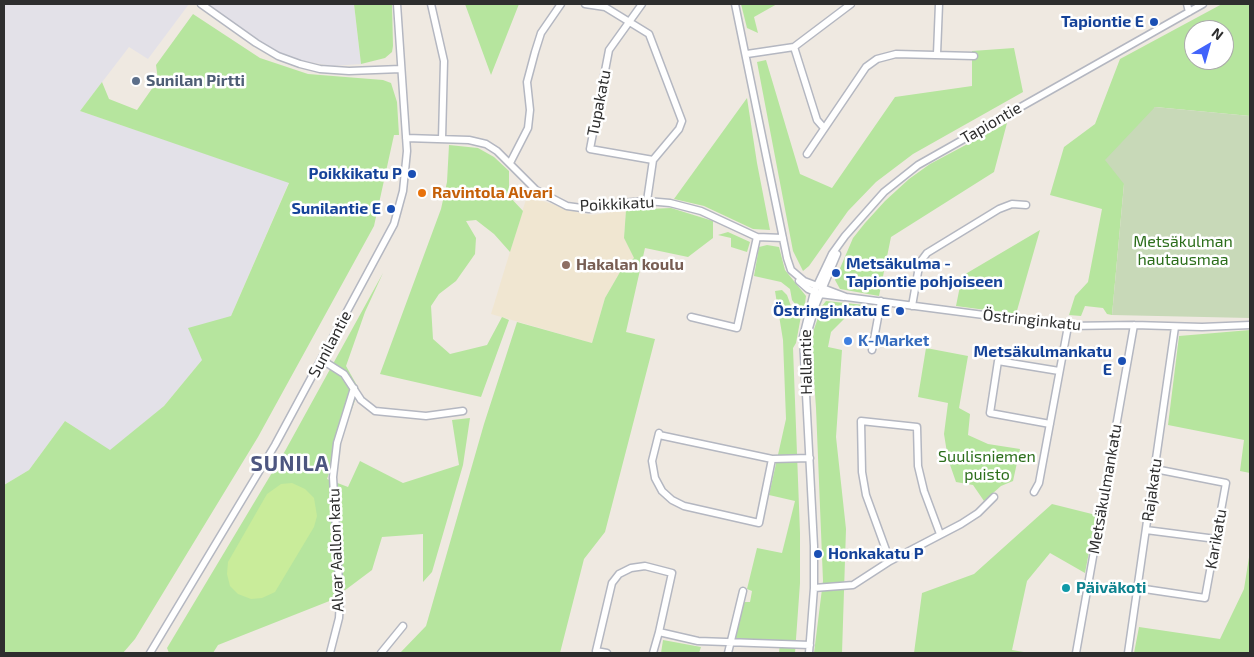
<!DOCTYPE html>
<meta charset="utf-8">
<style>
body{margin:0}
#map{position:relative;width:1254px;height:657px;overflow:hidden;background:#efe9e1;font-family:"Exo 2",sans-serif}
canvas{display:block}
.frame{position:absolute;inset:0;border:5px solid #2e2e2e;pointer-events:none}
.north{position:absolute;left:1184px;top:20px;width:50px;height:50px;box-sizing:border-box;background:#fff;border:1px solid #ababab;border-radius:50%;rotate:38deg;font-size:14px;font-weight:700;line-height:20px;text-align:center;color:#2e2e2e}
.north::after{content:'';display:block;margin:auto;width:18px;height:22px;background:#4264fb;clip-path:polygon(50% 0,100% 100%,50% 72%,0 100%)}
</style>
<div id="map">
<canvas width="1254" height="657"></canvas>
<div class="frame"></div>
<div class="north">N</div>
</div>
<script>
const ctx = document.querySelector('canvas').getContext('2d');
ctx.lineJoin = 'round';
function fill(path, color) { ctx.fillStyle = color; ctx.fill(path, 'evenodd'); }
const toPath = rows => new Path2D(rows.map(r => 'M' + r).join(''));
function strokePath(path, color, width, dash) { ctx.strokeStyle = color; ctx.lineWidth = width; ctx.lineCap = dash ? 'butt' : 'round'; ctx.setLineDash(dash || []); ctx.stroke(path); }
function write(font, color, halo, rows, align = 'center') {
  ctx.font = font + ' "Exo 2",sans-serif'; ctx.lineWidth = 5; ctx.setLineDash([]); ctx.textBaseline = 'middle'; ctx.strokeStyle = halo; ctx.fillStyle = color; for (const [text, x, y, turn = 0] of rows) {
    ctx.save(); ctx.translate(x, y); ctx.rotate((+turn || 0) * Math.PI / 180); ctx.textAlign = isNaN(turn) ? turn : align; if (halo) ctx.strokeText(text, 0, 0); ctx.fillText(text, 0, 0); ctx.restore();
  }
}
fill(toPath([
 [4,4,189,4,148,59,129,47,80,111,289,182,231,316,202,360,164,406,110,451,65,421,29,470,4,485],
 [207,4,354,4,361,64,332,66,303,61,280,53,253,37]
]), '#e3e1e8');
fill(toPath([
 [527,196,580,213,592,215,626,210,624,238,634,258,620,272,605,298,592,343,491,314]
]), '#f0e6d1');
fill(toPath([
 [354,4,392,4,393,46,392,52,385,58,361,64],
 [465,4,519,4,491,75],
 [741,4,777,4,754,17,758,33,747,28],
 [1222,4,1250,4,1250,116,1155,107,1124,184,1112,315,1107,314,1103,308,1085,306,1081,316,1069,315,1075,296,1088,282,1102,209,1050,195,1064,147,1095,124,1120,59],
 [1194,30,1224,30,1224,60,1194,60],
 [193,14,260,58,308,74,383,80,391,83,397,102,399,135,394,135,374,226,258,437,135,639,123,653,4,653,4,485,29,470,65,421,110,450,164,406,202,360,188,328,231,316,289,183,80,111,102,82,109,99,137,110,158,80,156,65],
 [1014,48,1023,92,913,154,876,182,848,211,809,266,803,271,793,251,757,62,766,60,800,174,832,188,895,97,972,86,972,51],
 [747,98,757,163,770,230,753,229,704,206,674,199],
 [1007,123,994,172,891,237,879,296,840,289,835,280,853,238,865,223,885,201,909,179,930,164],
 [449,145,478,148,494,157,509,171,509,196,523,211,510,252,494,234,476,220,466,221,476,238,475,254,456,281,439,294,431,306,433,339,450,354,487,345,502,317,509,320,481,397,380,374,441,209,447,182],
 [671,208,713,221,713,238,688,257,645,248,626,332,655,339,605,532,584,559,560,653,400,653,426,626,484,424,517,322,592,343,605,298,620,272,634,258,624,238,626,210],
 [1040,230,1016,314,956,306,962,276],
 [728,232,750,242,747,252,731,247,731,238,718,235],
 [767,245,779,247,785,270,806,296,804,311,798,308,792,300,790,289,781,282,754,276,759,247],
 [383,273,365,312,346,366,359,389,327,479,348,487,360,461,403,483,459,465,452,420,470,418,463,465,432,572,423,582,423,534,382,537,372,570,332,600,218,645,213,653,169,653,167,648,285,451],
 [782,290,787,295,791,306,801,316,796,343,793,348,800,533,800,583,795,653,779,653,780,642,734,639,744,602,750,602,752,591,747,589,757,548,782,553,795,501,769,495,786,419,783,340,775,291],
 [826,301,874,306,872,316,850,313,831,332,828,347,842,350,836,437,846,529,842,653,814,653,823,581,816,408,811,338,822,306],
 [1250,330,1250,473,1240,471,1244,440,1168,425,1179,336],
 [926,348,968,356,959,408,970,414,968,435,988,444,1020,449,1013,481,1001,486,984,501,973,485,956,482,948,459,944,434,948,403,918,397],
 [1052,504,1096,515,1085,573,1050,553,1027,581,1012,650,1030,653,914,653,922,593,974,574],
 [1250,551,1250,653,1134,653,1139,627,1220,639,1244,589],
 [663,640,701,647,699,653,661,653]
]), '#b6e59e');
fill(toPath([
 [1155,107,1250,116,1250,318,1112,315,1124,184,1105,160]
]), '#c8d9b8');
fill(toPath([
 [292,483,305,489,314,498,317,516,314,527,275,592,262,598,251,599,238,594,230,586,227,574,228,562,267,494,281,484]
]), '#c9ec9a');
const minor = toPath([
 [201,4,256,43,278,56,300,64,320,69,349,71,401,69],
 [431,4,444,61,442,139],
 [585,4,605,7,649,34,682,121,679,129,653,160],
 [642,4,609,50,590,149,653,160],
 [735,4,787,258,791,270,804,281,846,297,1068,326,1134,325,1202,327,1250,325],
 [1187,4,1189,12],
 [794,47,817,120,824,128],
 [747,54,794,47,851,4],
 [937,54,939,4],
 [406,138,469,140,486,144,497,151,536,190,567,206,589,209,620,203,647,201,670,203,701,211,757,237,783,238],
 [807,154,866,67,877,59,896,54,974,56],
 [510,163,528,128,530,110,527,82,535,52,541,33,561,4],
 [647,201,653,160],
 [799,281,808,289,820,294,844,297],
 [912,306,918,272,921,261,927,253,999,209,1012,204,1026,205],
 [691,317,737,328,757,237],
 [807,335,816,304,837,254],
 [872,350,881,301],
 [322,360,344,374,361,400,375,411,426,416,463,411],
 [1050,424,990,413,998,361,1059,371],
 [659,433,652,461,655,478,662,491,672,500,684,506,759,523,772,459],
 [659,435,772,459,810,458],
 [1034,492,1039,483,1068,326],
 [1146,530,1216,539],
 [890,561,866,495,862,472,861,421,917,427,918,466,924,491,940,534],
 [814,588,853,585,890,561,961,524,978,513,994,497],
 [1138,588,1205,598,1226,483,1155,469],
 [150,653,275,445,394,224,403,191,407,151,397,4],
 [330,653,339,618,340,600,333,477,337,443,354,388],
 [381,653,403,626],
 [607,653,596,651,612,583,619,574,631,568,645,566,672,573,659,632],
 [653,653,659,632,698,641,810,645],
 [728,653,743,591],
 [809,653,814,588,814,546,803,337,814,292,832,254,845,236,884,192,918,165,1203,4],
 [1076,653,1134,325],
 [1128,653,1175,327]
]);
strokePath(minor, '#b4b7c1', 9);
strokePath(minor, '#fff', 6);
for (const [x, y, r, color] of [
 [1154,22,5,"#1a4fb4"],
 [136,81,5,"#5c6f8a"],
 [412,174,5,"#1a4fb4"],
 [422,193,5,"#e8710a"],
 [391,209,5,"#1a4fb4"],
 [566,265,5,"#8d6e63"],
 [836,273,5,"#1a4fb4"],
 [900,311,5,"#1a4fb4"],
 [848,341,5,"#3f7fe0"],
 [1122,361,5,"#1a4fb4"],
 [818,554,5,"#1a4fb4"],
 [1066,588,5,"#0f9aa8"]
]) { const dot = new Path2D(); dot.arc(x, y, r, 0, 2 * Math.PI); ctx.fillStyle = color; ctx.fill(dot); strokePath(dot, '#fff', 2); }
write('bold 16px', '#164399', '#fff', [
 ["Tapiontie E",1144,22],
 ["Poikkikatu P",402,174],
 ["Sunilantie E",381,209],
 ["Metsäkulma -",846,264,"left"],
 ["Tapiontie pohjoiseen",846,282,"left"],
 ["Östringinkatu E",890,311],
 ["Metsäkulmankatu",1112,352],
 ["E",1112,370],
 ["Honkakatu P",828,554,"left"]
], 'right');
write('bold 16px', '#4e5e75', '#fff', [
 ["Sunilan Pirtti",146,81]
], 'left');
write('16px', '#2e2e2e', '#fff', [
 ["Tupakatu",599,103,-79],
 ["Tapiontie",991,123,-30],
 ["Poikkikatu",617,204,-3],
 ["Östringinkatu",1032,320,6],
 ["Sunilantie",330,344,-62],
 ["Hallantie",806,362,-91],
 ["Metsäkulmankatu",1105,489,-80],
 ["Rajakatu",1152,490,-82],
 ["Karikatu",1216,539,-80],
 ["Alvar Aallon katu",336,550,-92]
]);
write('bold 16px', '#c56008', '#fff', [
 ["Ravintola Alvari",432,193]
], 'left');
write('16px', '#2c6e1b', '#fff', [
 ["Metsäkulman",1183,242],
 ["hautausmaa",1183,260],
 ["Suulisniemen",987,457],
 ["puisto",987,475]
]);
write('bold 16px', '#785e54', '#fff', [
 ["Hakalan koulu",576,265]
], 'left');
write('bold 16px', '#366cbe', '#fff', [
 ["K-Market",858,341]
], 'left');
write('bold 16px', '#0d838f', '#fff', [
 ["Päiväkoti",1076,588]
], 'left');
ctx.letterSpacing = '1px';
write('bold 21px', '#4d5680', '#fff', [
 ["SUNILA",290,464]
]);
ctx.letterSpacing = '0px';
</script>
